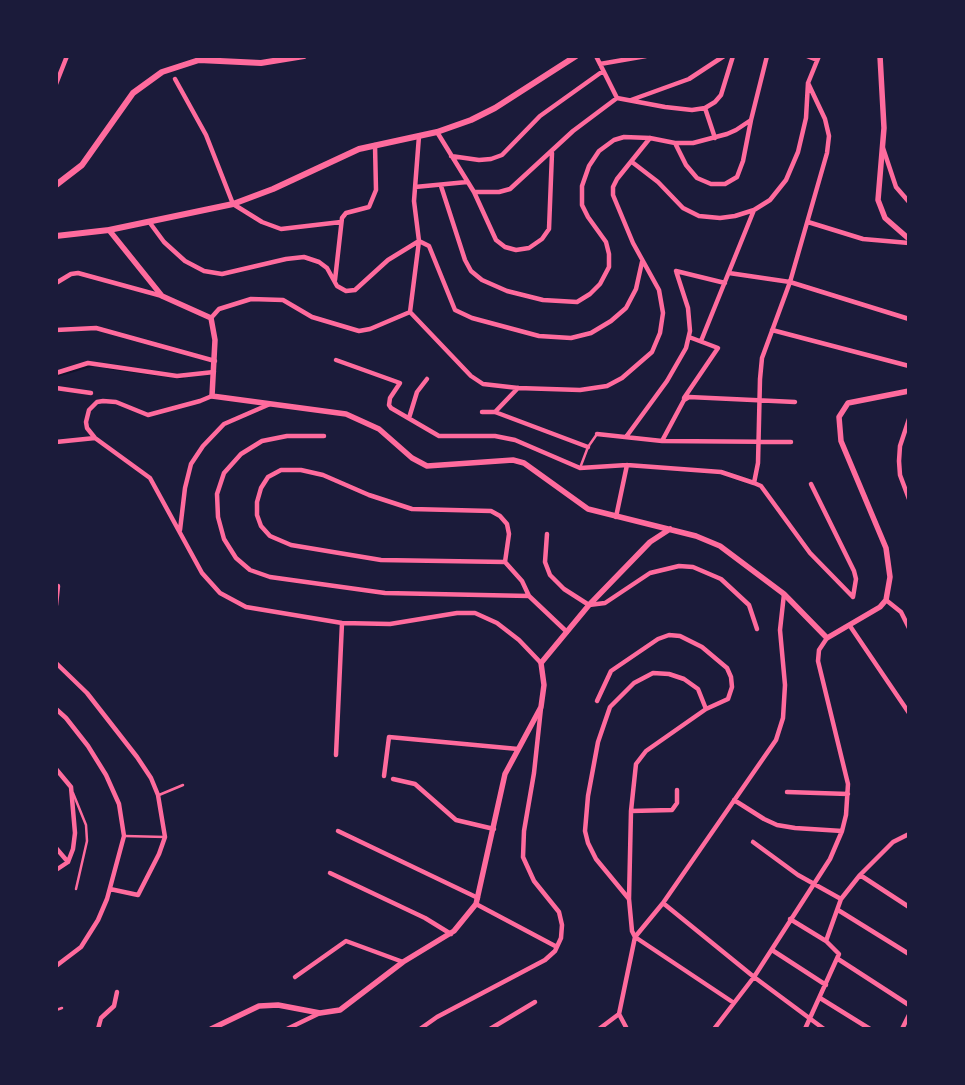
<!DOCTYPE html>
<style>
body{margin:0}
#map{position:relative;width:965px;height:1085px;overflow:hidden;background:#1b1b3a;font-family:"PT Sans Narrow",sans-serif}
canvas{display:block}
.frame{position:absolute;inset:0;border:58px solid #1b1b3a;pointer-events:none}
</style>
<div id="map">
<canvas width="965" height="1085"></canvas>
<div class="frame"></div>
</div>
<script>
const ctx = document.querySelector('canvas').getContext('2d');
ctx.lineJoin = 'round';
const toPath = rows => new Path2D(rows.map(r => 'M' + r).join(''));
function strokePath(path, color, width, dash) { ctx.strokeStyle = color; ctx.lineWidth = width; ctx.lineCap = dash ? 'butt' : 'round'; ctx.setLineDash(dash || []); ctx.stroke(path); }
strokePath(toPath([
 [108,368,183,378],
 [56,376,93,365]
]), '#12122b', 2.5);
strokePath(toPath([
 [580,468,588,447,597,434],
 [73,793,86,825,87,841,76,889],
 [159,795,183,785],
 [125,836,165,837],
 [56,1010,62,1008]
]), '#ff6b9d', 2.5);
strokePath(toPath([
 [596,56,617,98],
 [807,56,817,60],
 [600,64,646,56],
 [175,79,206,135,233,204,262,222,281,229,341,222],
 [56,84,67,56],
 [631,100,689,79,724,56],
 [705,108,715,138],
 [437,132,474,192,496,240,505,247,516,250,529,248,542,239,549,229,552,153],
 [675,143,686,165,697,178,711,184,725,184,737,177,743,161,751,120],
 [883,148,896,187,909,202],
 [451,156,479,160,491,159,502,155,540,116,603,71],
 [632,162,658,182,683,208,699,216,720,218,735,216,754,210,770,200,786,180,798,152,806,118,808,83,819,56],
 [441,186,465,260,471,271,482,280,507,291,543,300,577,302,590,294,600,284,609,267,609,254,606,242,588,217,582,205,582,186,589,166,599,151,614,140,624,137,650,138,675,143,693,143,727,134,736,130,751,120,767,56],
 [415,187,467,182],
 [474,192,499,192,510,189,573,131,617,98,665,107,692,110,705,108,715,102,721,95,733,56],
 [808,222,863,239,909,243],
 [150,223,164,242,185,261,204,271,222,274,286,259,304,257,319,262,327,268,337,286,346,291,355,290,388,260,419,241],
 [419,241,429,246,455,310,472,318,539,336,571,338,591,333,611,321,626,308,636,289,642,262],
 [676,271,725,283],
 [729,273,790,282,909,319],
 [335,280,342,218,346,213,369,207,376,190,375,145],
 [56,283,71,274,78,273,162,296],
 [410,312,471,376,483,384,518,388,580,390,607,386,622,378,652,352,660,333,663,313,659,290,633,243,613,195,613,187,617,179,650,138],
 [410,312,419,241,414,201,419,136],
 [211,318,219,309,251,299,283,300,312,317,359,331,370,329,410,312],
 [56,330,96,328,215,361],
 [772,330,909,366],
 [701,341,754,210],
 [336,360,400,383,390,398,389,405,391,408,439,436,495,436,515,440,580,468,627,465,721,472,754,483,761,486,810,553,853,597],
 [56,373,88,363,177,376,214,372],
 [56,388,91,393],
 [212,396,200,401,148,415,116,402,103,401,97,402,89,410,86,422,87,428,95,438,150,478,202,573,220,593,246,607,342,623,390,624,457,613,475,613,497,623,519,640,541,663],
 [684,398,718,348,689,337],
 [482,412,495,412,588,447],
 [495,412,518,388],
 [409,418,417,392,427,379],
 [909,419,900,446,899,461,900,475,909,499],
 [597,434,662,441,791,442],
 [324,436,287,436,262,441,241,454,224,473,217,494,218,517,224,539,236,558,250,570,270,577,385,593,529,596],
 [626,437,667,381,686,348,690,331,688,308,676,271],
 [662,441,684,400,689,397,795,402],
 [56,442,95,438],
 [754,483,758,463,760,379,762,358,790,282,827,153,829,136,825,119,808,83],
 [811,484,854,571,856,579,853,597],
 [616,517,627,465],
 [180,530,185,488,191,464,203,446,224,424,270,404],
 [547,534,545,562,550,575,564,589,589,605,605,603,650,573,679,566,693,567,721,579,749,605,757,629],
 [505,562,509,534,507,524,500,516,491,511,412,509,369,495,323,475,301,470,281,470,268,477,261,488,257,502,257,515,261,526,270,536,291,545,381,560,505,562,522,581,529,596,567,632],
 [886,600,901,612,909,628],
 [56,605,58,586],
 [850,626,909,713],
 [56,663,87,693,137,757,151,778,158,795,165,837,159,854,138,895,110,889],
 [597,701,611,671,658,639,669,635,680,636,702,647,727,668,731,677,732,687,728,699,706,709,646,751,636,764,631,811,629,899,596,859,588,843,585,831,588,796,598,742,610,707,634,683,653,673,669,674,684,679,698,689,706,709],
 [56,709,66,718,88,746,106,775,119,804,124,836,107,899,98,920,81,947,56,966],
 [336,755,342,623],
 [56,769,71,787,75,833,73,849,68,862],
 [384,776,389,737,518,749],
 [393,779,415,784,456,820,494,829],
 [787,792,848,794],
 [734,800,764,819,777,825,795,828,842,831],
 [631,811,672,810,677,803,677,790],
 [338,831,478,898],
 [753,842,798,875,841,899],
 [56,848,68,862],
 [56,870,68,862],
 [330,873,425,918,451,934],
 [860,875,909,907],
 [629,899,632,931,635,937],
 [663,903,754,977,824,1029],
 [476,904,557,947],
 [838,910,909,954],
 [790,919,826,941,839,954,805,1029],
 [635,937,734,1003],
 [826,941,841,899,860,875,893,842,909,834],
 [772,950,826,985],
 [838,959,909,1005],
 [295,977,346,941,403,962],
 [820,998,870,1029],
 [619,1014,635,937,663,903,776,740,783,718,785,685,780,630,784,594],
 [619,1014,627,1029],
 [98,1029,101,1018,114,1006,117,992],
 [287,1029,320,1013],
 [420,1029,437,1017,545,960,555,951,561,938,562,925,559,912,534,881,523,857,524,831,534,773,541,708],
 [490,1029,535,1002],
 [599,1029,619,1014],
 [714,1029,754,977,830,859,842,831,846,815,848,784,818,661,819,650,827,638],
 [902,1029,909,1015]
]), '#ff6b9d', 4.5);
strokePath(toPath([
 [880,56,884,128,878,200,885,218,909,239],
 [109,230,162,296,211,318,215,340,212,396,346,414,379,429,412,458,427,466,513,460,524,463,588,509,696,536,720,546,784,594,827,638,880,607,886,600,890,577,886,548,841,441,839,417,848,403,909,391],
 [211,1029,259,1006,278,1005,320,1013,340,1010,403,962,454,931,476,904,505,774,541,707,544,685,541,663,589,605,650,542,670,529]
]), '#ff6b9d', 5.5);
strokePath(toPath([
 [56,185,82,165,133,93,162,72,199,60,261,63,304,56],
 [56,236,109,230,233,204,273,189,359,149,437,132,471,120,495,108,576,56]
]), '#ff6b9d', 6);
</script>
